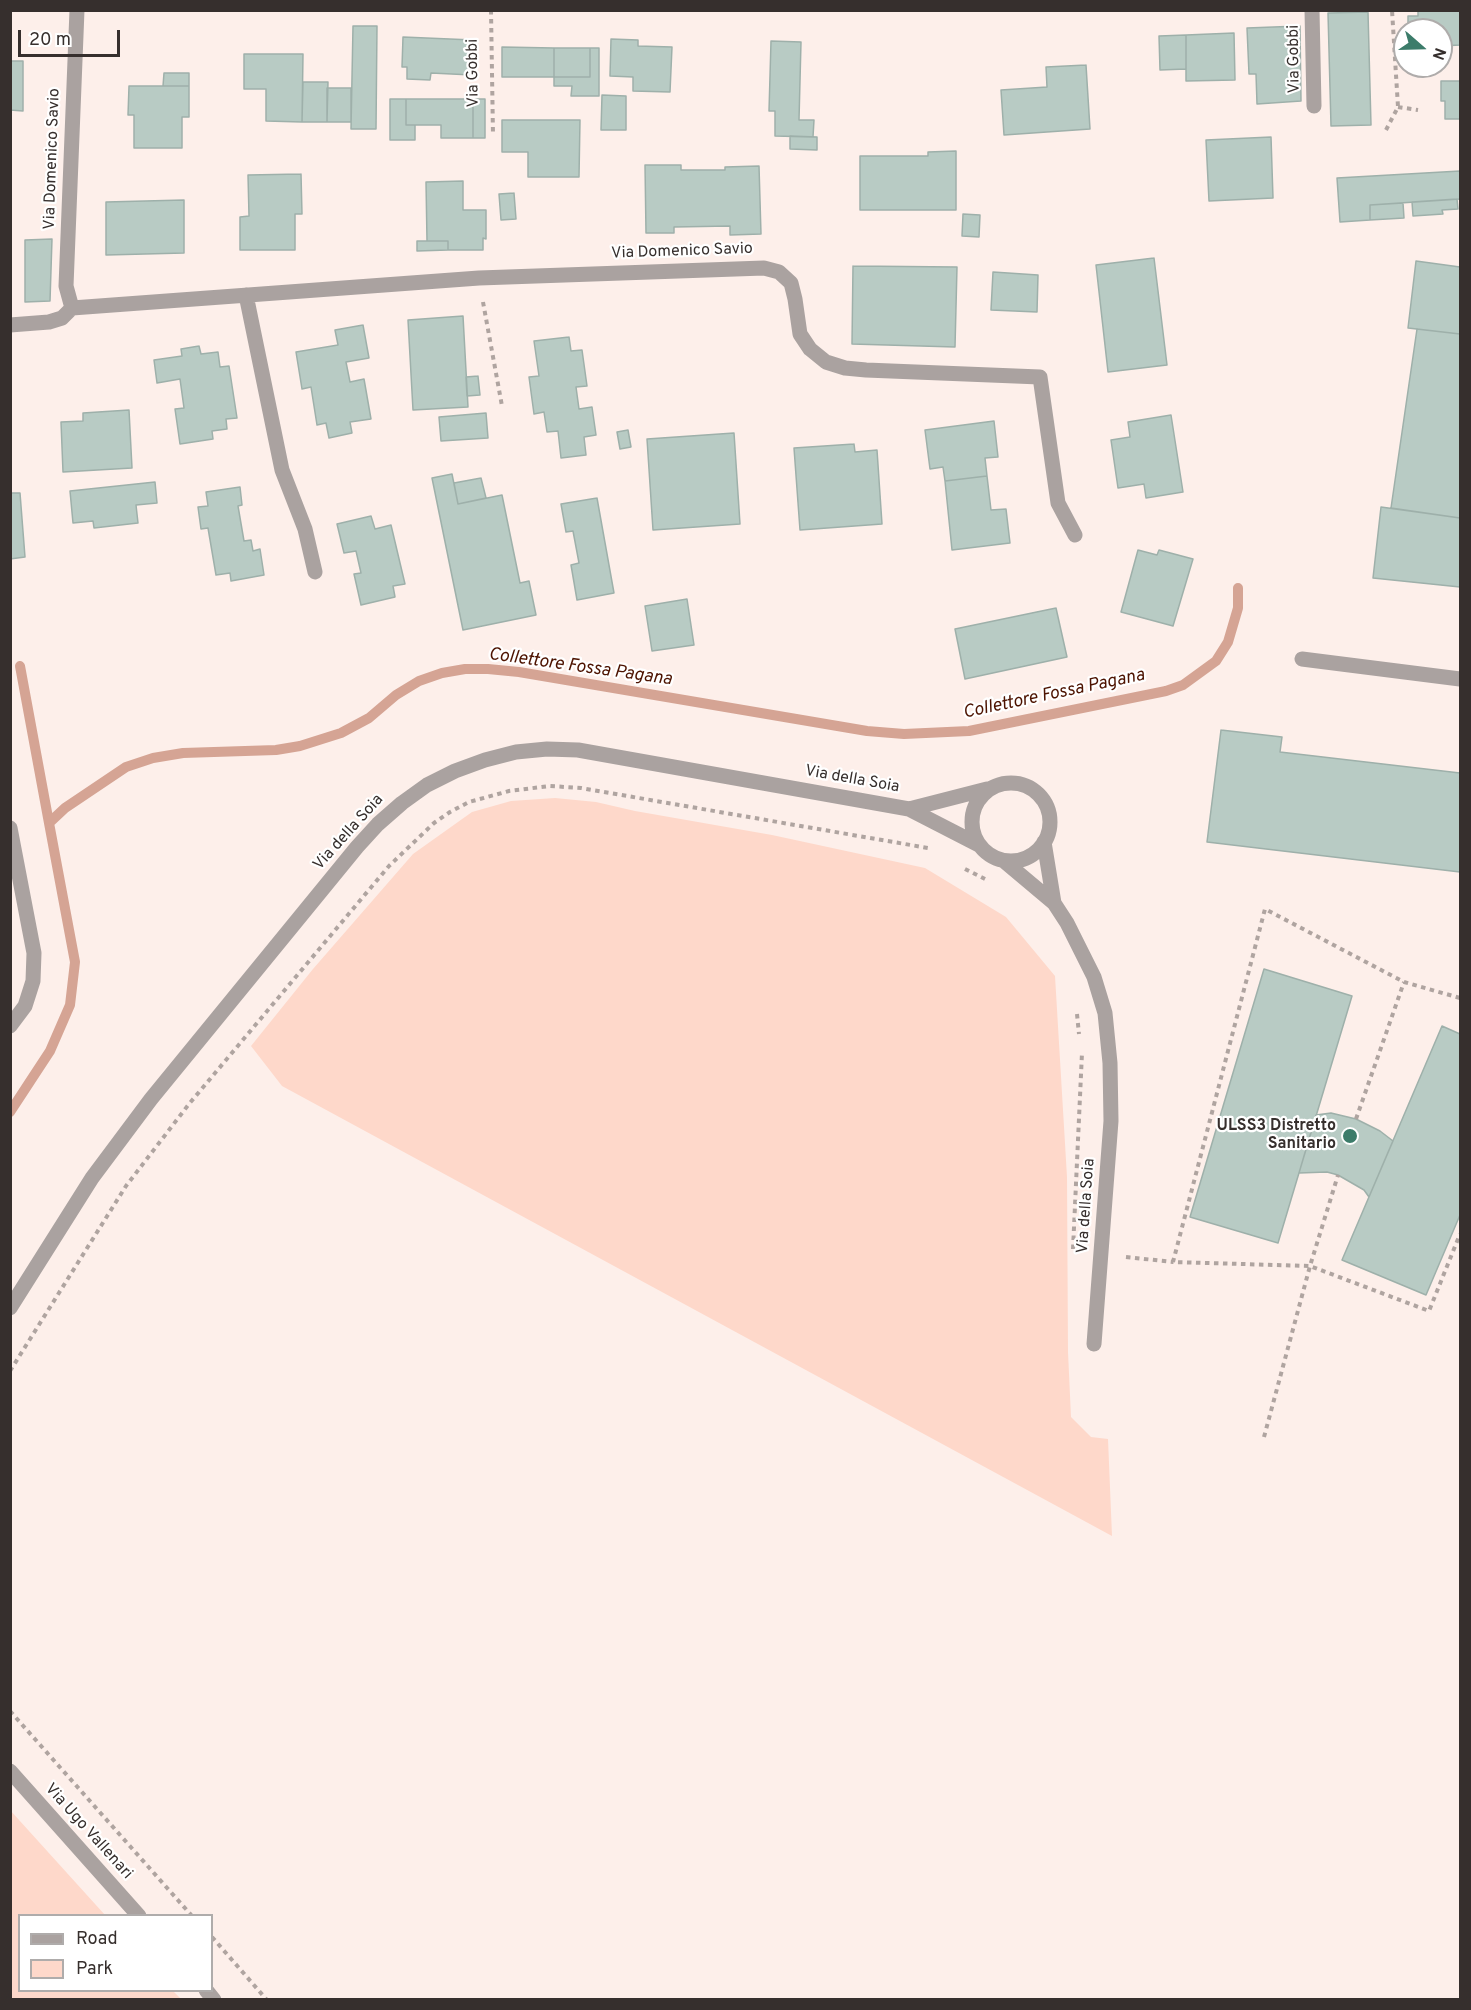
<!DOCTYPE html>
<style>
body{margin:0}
#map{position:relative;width:1471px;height:2010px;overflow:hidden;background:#fdefea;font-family:Overpass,sans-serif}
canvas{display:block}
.frame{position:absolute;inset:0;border:12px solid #362f2d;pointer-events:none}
.legend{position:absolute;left:18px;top:1914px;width:195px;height:78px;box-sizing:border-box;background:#fff;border:2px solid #afacab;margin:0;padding:8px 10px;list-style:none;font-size:18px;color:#362f2d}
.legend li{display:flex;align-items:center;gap:12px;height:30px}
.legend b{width:30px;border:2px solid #afacab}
.north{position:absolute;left:1393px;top:18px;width:60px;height:60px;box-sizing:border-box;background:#fff;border:2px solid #afacab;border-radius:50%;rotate:110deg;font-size:16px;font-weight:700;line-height:24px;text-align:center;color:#362f2d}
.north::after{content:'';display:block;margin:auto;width:21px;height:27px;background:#3c7c6a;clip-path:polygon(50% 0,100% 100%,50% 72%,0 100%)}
.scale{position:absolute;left:18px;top:30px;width:102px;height:27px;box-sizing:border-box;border:3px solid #362f2d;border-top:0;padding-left:8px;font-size:18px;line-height:21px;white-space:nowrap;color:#362f2d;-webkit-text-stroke:4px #fff;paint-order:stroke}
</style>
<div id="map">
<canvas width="1471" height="2010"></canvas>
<div class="frame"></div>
<ul class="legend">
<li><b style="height:8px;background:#aaa2a0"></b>Road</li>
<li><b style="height:16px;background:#fed8ca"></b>Park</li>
</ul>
<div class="north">N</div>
<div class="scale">20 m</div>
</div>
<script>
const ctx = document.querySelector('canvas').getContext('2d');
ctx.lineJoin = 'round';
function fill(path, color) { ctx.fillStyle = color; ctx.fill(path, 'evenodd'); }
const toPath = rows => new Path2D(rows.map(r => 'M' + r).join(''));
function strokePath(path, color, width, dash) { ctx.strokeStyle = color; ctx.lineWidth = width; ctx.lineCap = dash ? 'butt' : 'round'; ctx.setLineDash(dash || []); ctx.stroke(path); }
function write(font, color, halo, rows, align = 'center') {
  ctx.font = font + ' Overpass,sans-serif'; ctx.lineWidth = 4.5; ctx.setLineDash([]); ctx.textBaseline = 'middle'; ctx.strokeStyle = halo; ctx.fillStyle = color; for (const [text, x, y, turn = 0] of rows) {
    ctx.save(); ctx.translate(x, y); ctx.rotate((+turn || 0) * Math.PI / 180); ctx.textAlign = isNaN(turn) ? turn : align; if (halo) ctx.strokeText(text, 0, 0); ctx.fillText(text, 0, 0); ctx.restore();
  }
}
fill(toPath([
 [555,798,596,802,635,811,772,835,925,868,1006,917,1055,976,1067,1177,1068,1352,1071,1417,1091,1437,1108,1439,1112,1536,282,1086,251,1046,313,969,413,854,472,812,511,801],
 [10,1810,105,1915,20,1916,20,1990,173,1991,181,1999,11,1999]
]), '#fed8ca');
strokePath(toPath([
 [20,666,49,823],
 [10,1112,50,1051,70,1005,75,962,49,823,65,808,126,767,153,758,183,753,276,750,300,746,341,733,369,718,396,695,419,681,442,673,465,669,488,669,519,672,867,731,904,734,969,731,1166,691,1183,685,1216,661,1228,642,1238,608,1238,588]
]), '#d5a494', 10);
const building = toPath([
 [1418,10,1460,10,1460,45,1441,46,1441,30,1408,30,1408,16,1418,16,1418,10],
 [1368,12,1371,125,1331,126,1328,13,1368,12],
 [353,26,377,26,376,129,351,129,353,26],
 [1300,26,1301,101,1257,104,1256,74,1249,74,1247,28,1300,26],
 [1234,33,1235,80,1186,81,1186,35,1234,33],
 [1186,35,1186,69,1160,70,1159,36,1186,35],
 [403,37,473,40,472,75,431,73,430,80,407,79,407,67,402,67,403,37],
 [611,39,638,40,638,46,672,47,670,92,633,91,633,77,610,76,611,39],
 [771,41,801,42,799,120,814,120,813,137,775,136,775,111,769,111,771,41],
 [502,47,554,48,554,77,502,77,502,47],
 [554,48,590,48,590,77,554,77,554,48],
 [590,48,599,48,599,96,571,96,572,86,554,86,554,77,590,77,590,48],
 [244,54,303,54,302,122,266,121,266,89,244,89,244,54],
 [10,61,23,61,23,111,10,110,10,61],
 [1086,65,1090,129,1004,135,1001,90,1047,87,1046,67,1086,65],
 [164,73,189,73,189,86,163,86,164,73],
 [1441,81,1460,81,1460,119,1445,119,1445,101,1441,101,1441,81],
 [303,82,328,82,327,122,302,122,303,82],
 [129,86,189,86,189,117,182,117,182,148,134,148,134,115,128,115,129,86],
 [327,88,351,88,351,122,327,122,327,88],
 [602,95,626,96,626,130,601,130,602,95],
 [390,99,406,99,406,125,415,125,415,140,390,140,390,99],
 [406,99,473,99,473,138,441,138,441,125,406,125,406,99],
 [473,99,485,99,485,138,473,138,473,99],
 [502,120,580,120,579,177,528,177,528,152,502,152,502,120],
 [790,136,817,137,817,150,790,149,790,136],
 [1271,137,1273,198,1209,201,1206,140,1271,137],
 [956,151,956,210,860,210,860,156,928,156,928,152,956,151],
 [645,165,681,165,681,170,725,170,725,167,759,166,761,234,730,235,730,226,674,227,674,233,646,233,645,165],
 [1460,171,1460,199,1370,205,1370,220,1340,222,1337,178,1460,171],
 [301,174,302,214,295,214,295,250,240,250,240,217,249,216,248,175,301,174],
 [463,181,463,210,486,210,486,239,483,238,483,250,448,250,448,241,427,241,426,182,463,181],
 [514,193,516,219,501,220,499,194,514,193],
 [1457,199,1458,209,1442,210,1443,214,1413,216,1412,202,1457,199],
 [184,200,184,253,106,255,106,202,184,200],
 [1403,203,1404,218,1370,220,1370,205,1403,203],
 [963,214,980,215,979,237,962,236,963,214],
 [52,239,50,301,25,302,25,240,52,239],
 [417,241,448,241,448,250,417,251,417,241],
 [1154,258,1167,365,1108,372,1096,265,1154,258],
 [1416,261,1460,267,1460,334,1408,328,1416,261],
 [853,266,957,267,955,347,852,344,853,266],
 [993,272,1038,275,1037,312,991,310,993,272],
 [463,316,468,407,413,410,408,320,463,316],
 [363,325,369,358,346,362,350,382,364,379,371,419,350,422,352,433,329,438,326,423,317,425,311,387,302,389,296,352,338,345,335,330,363,325],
 [1417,329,1460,334,1460,518,1391,508,1417,329],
 [569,337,571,351,582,350,587,386,576,387,579,409,592,407,596,435,584,437,586,455,561,458,558,431,547,432,544,412,534,414,529,377,539,376,534,341,569,337],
 [199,346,201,354,218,352,220,367,229,366,237,418,226,419,227,429,212,431,213,439,180,444,175,409,184,408,180,379,157,383,154,360,182,356,181,349,199,346],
 [478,376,480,395,467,396,466,377,478,376],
 [129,410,132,468,63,472,61,422,83,421,83,413,129,410],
 [486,413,488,438,441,441,439,417,486,413],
 [1171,415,1183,492,1146,498,1144,484,1118,488,1111,440,1130,437,1128,422,1171,415],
 [994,421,998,457,985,458,987,476,945,481,943,467,930,469,925,430,994,421],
 [628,430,631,447,620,449,617,432,628,430],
 [734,433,740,524,653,530,647,439,734,433],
 [854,444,855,452,877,450,882,524,800,530,794,448,854,444],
 [452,474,458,504,502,495,520,583,529,581,536,615,463,630,432,478,452,474],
 [987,476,991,510,1006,509,1010,543,952,550,945,481,987,476],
 [481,478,486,498,458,504,454,483,481,478],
 [155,482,157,503,136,505,138,523,94,528,93,521,73,523,70,491,155,482],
 [240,487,242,505,238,506,244,541,251,540,253,551,260,549,264,575,231,581,230,573,216,575,208,528,201,529,198,507,208,506,206,492,240,487],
 [10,493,20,493,25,557,10,559,10,493],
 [597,498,614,593,577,600,571,565,579,563,573,531,566,532,561,504,597,498],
 [1381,507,1460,518,1460,587,1373,578,1381,507],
 [371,516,375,529,391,525,405,584,393,586,395,597,361,605,354,574,361,573,356,551,344,553,337,524,371,516],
 [1138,550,1157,555,1159,550,1193,559,1173,626,1121,612,1138,550],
 [687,599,694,645,652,651,645,606,687,599],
 [1056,608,1067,657,965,679,955,629,1056,608],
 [1221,730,1282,737,1280,752,1460,773,1460,872,1207,842,1221,730],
 [1264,969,1352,996,1278,1243,1190,1217,1264,969],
 [1442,1026,1460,1034,1460,1215,1426,1295,1342,1260,1442,1026],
 [1331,1113,1356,1119,1380,1131,1393,1141,1369,1197,1364,1190,1338,1175,1327,1172,1299,1173,1316,1115,1331,1113]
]);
fill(building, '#b8cbc4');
strokePath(building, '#9eb0aa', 1.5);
strokePath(toPath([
 [491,10,493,135],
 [1398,107,1418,110],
 [1386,130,1398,107,1392,10],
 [483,302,502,406],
 [965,869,985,879],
 [1460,998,1404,982,1265,909,1173,1262,1310,1266,1429,1311,1460,1234],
 [1077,1014,1079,1034],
 [1356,1119,1404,982],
 [1073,1249,1082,1053],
 [1126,1257,1173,1262],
 [10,1371,126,1186,189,1104,389,866,434,823,450,812,469,802,509,791,550,786,581,788,928,848],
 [1264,1437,1310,1266,1338,1175],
 [10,1711,192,1916],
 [212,1937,267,2000]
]), '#afa4a0', 4, [4.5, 4.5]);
strokePath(toPath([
 [77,10,66,286,72,308,479,278,764,268,779,272,791,283,795,299,800,334,810,349,826,362,845,368,866,370,1040,377,1058,503,1075,535],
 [1312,10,1314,106],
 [246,295,282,470,305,529,315,572],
 [10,325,49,322,62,318,72,308],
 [1302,659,1460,679],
 '972 822a39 39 0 1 1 78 0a39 39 0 1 1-78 0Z',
 [909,809,987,789],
 [10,828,34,953,33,981,25,1006,10,1026],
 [1044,842,1054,903],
 [1004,861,1054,903,1067,923,1094,977,1105,1013,1110,1063,1111,1121,1094,1344],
 [10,1308,92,1178,151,1099,357,847,378,824,402,803,427,785,455,771,485,760,516,752,547,749,578,750,909,809,979,845],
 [10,1771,139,1916],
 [206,1990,214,2000]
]), '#aaa2a0', 15);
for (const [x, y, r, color] of [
 [1350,1136,8,"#3c7c6a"]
]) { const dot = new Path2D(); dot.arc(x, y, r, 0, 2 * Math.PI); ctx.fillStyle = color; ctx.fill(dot); strokePath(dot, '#fff', 2); }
write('16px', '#362f2d', '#fff', [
 ["Via Gobbi",1295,59,-91],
 ["Via Gobbi",474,73,-91],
 ["Via Domenico Savio",53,159,-88],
 ["Via Domenico Savio",682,252,-2],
 ["Via della Soia",852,780,10],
 ["Via della Soia",349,833,-48],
 ["Via della Soia",1087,1206,-86],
 ["Via Ugo Vallenari",88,1832,48]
]);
write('bold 16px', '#362f2d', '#fff', [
 ["ULSS3 Distretto",1336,1127],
 ["Sanitario",1336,1145]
], 'right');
write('italic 18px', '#4d1300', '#fff', [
 ["Collettore Fossa Pagana",580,668,8],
 ["Collettore Fossa Pagana",1054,695,-12]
]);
</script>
